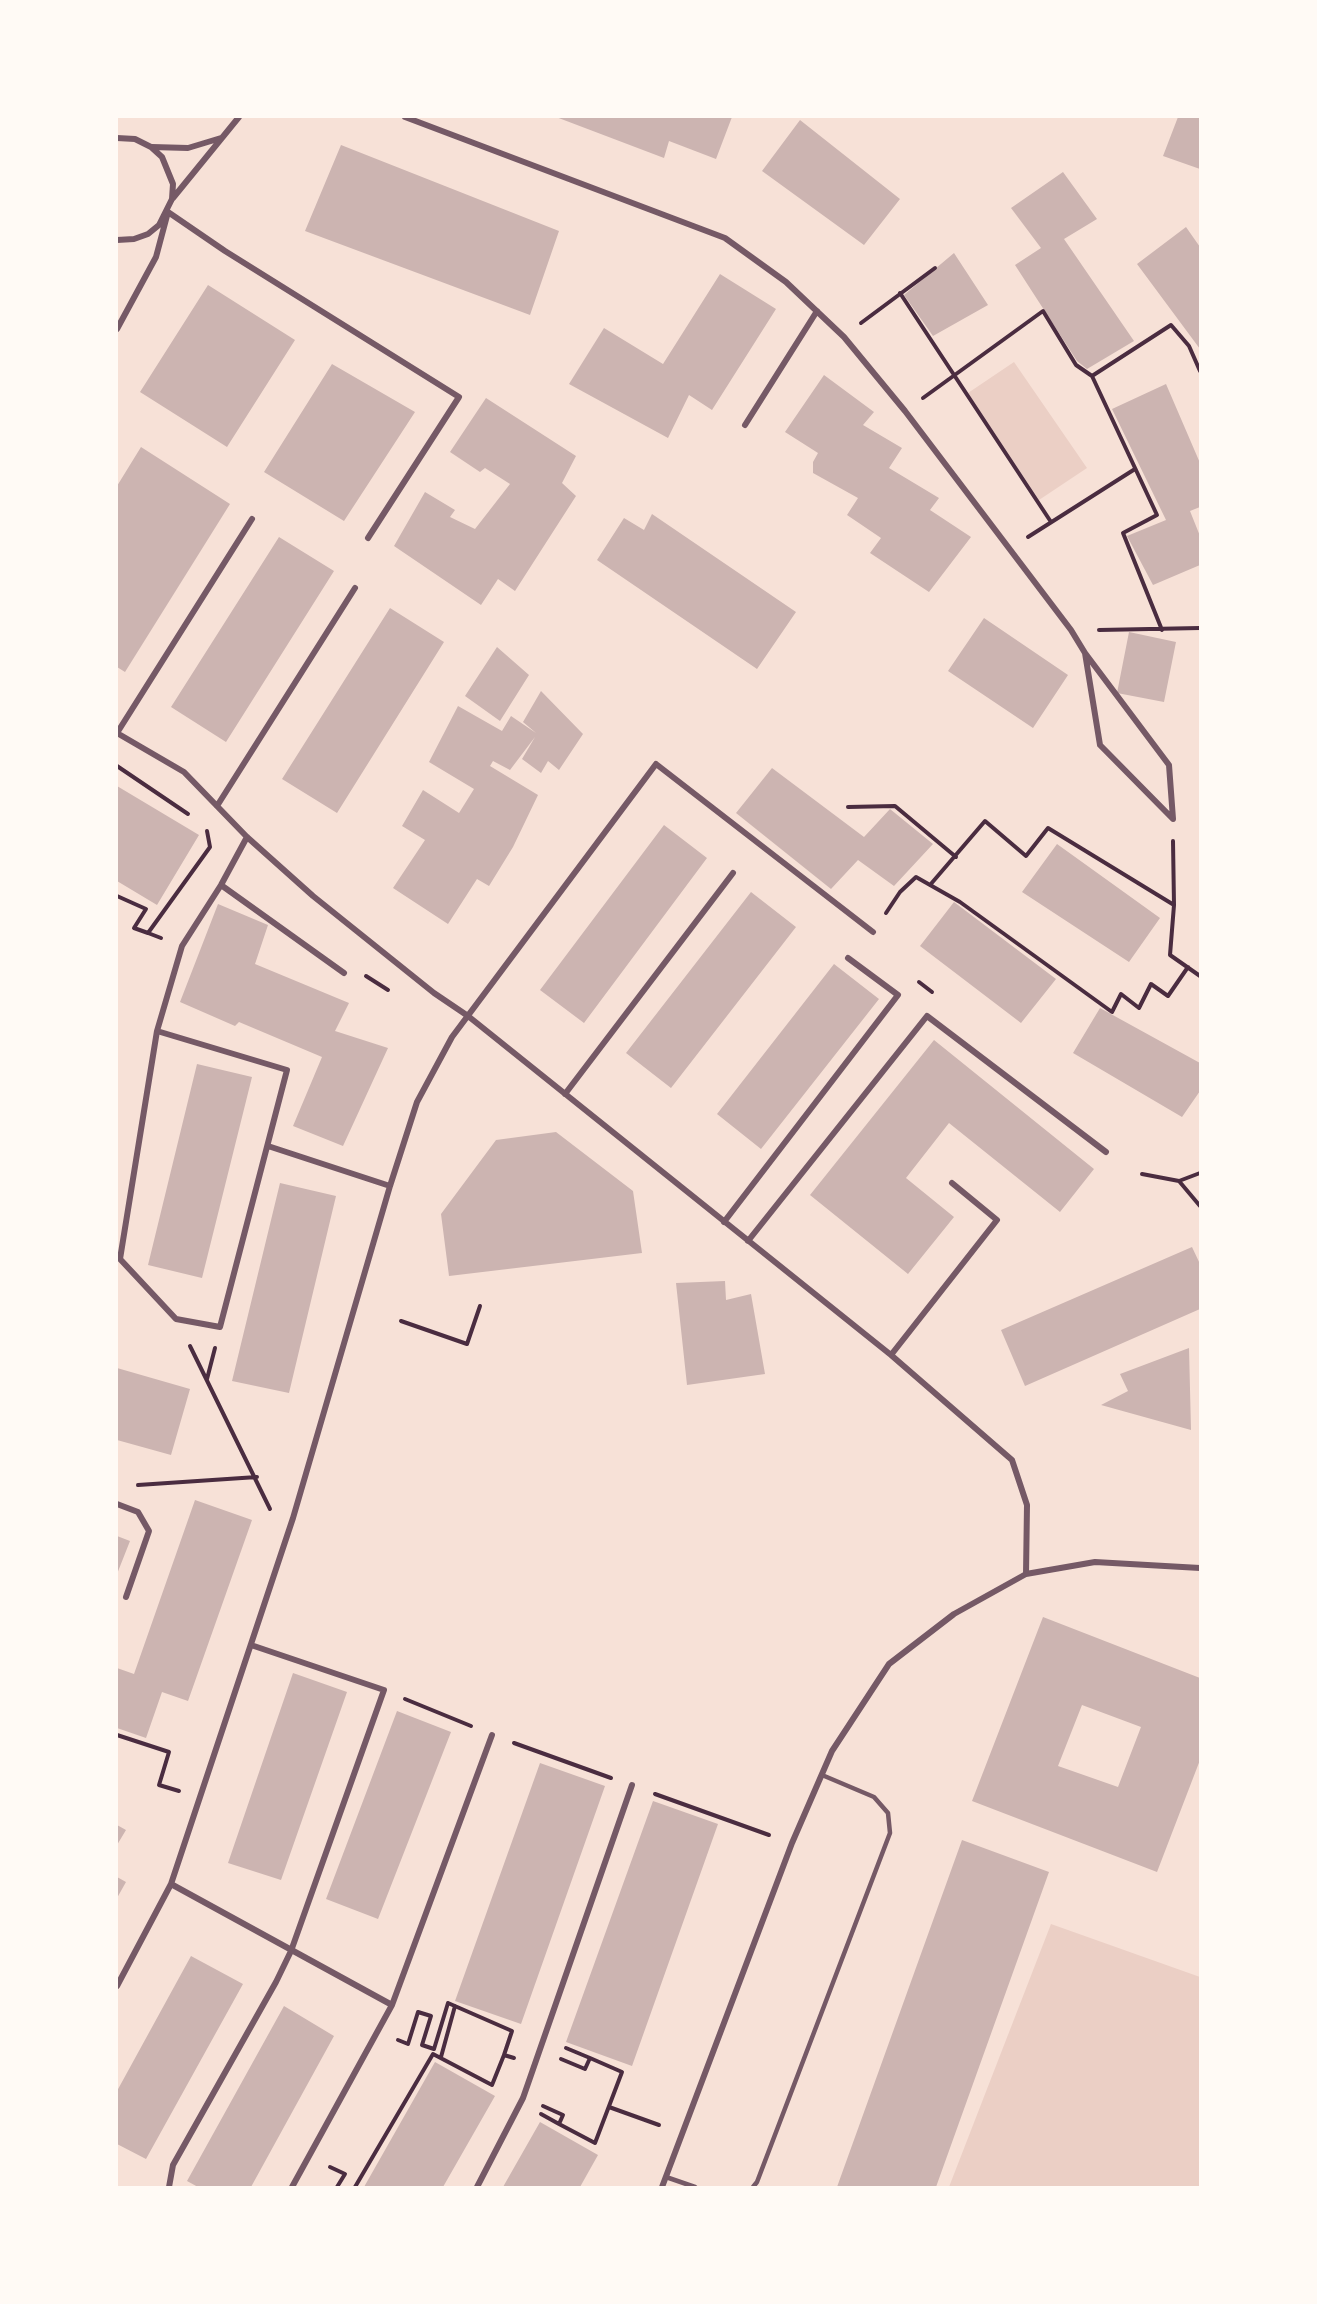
<!DOCTYPE html>
<style>
body{margin:0}
#map{position:relative;width:1317px;height:2304px;overflow:hidden;background:#f7e1d7;font-family:"Varela Round",sans-serif}
canvas{display:block}
.frame{position:absolute;inset:0;border:118px solid #fffaf5;pointer-events:none}
</style>
<div id="map">
<canvas width="1317" height="2304"></canvas>
<div class="frame"></div>
</div>
<script>
const ctx = document.querySelector('canvas').getContext('2d');
ctx.lineJoin = 'round';
function fill(path, color) { ctx.fillStyle = color; ctx.fill(path, 'evenodd'); }
const toPath = rows => new Path2D(rows.map(r => 'M' + r).join(''));
function strokePath(path, color, width, dash) { ctx.strokeStyle = color; ctx.lineWidth = width; ctx.lineCap = dash ? 'butt' : 'round'; ctx.setLineDash(dash || []); ctx.stroke(path); }
fill(toPath([
 [1014,362,1087,468,1039,500,968,393],
 [1051,1924,1200,1977,1200,2187,949,2187]
]), '#ebcfc5');
fill(toPath([
 [556,117,732,117,716,159,669,141,664,158],
 [1178,117,1200,117,1200,169,1163,156],
 [800,120,900,199,864,245,762,171],
 [341,145,559,231,530,315,305,231],
 [1063,172,1097,219,1064,239,1134,341,1087,369,1077,361,1015,265,1041,248,1011,208],
 [1186,227,1200,247,1200,349,1137,264],
 [954,253,988,305,933,336,904,295],
 [720,274,776,309,712,410,689,395,668,438,569,384,604,328,663,364],
 [208,285,295,340,227,447,140,392],
 [332,364,415,412,344,521,264,472],
 [824,375,874,412,863,425,902,448,889,468,939,498,930,510,971,537,929,592,870,553,881,538,847,515,858,498,813,473,813,462,818,453,785,432],
 [1166,384,1200,463,1200,507,1190,511,1200,536,1200,565,1153,585,1127,536,1166,520,1112,409],
 [486,398,576,456,562,483,576,496,515,591,498,579,481,605,394,546,425,492,455,510,450,517,475,529,510,484,485,468,480,472,450,452],
 [141,447,230,504,125,672,117,667,117,486],
 [652,514,796,612,757,669,597,560,624,518,644,530],
 [279,537,334,571,226,742,171,707],
 [390,608,444,642,337,813,282,779],
 [984,618,1068,675,1033,728,948,671],
 [1129,632,1176,642,1164,702,1117,693],
 [497,647,529,675,500,721,465,696],
 [541,691,583,734,559,770,548,761,541,773,522,759,535,737,510,770,493,761,490,766,538,795,513,847,489,886,477,879,448,924,393,888,425,840,402,826,423,790,459,813,474,789,429,762,458,706,502,731,511,716,536,733,523,722],
 [772,768,864,837,890,809,933,844,894,886,858,860,831,889,736,813],
 [117,786,199,835,157,905,117,881],
 [664,825,707,858,584,1023,540,990],
 [1057,844,1160,918,1129,962,1022,892],
 [751,892,796,927,671,1088,626,1053],
 [954,902,1056,979,1021,1023,920,946],
 [218,904,268,925,255,964,349,1003,335,1031,388,1048,343,1146,293,1126,322,1057,239,1022,235,1026,180,1002],
 [834,964,879,999,761,1149,717,1114],
 [1100,1008,1200,1063,1200,1091,1182,1117,1073,1053],
 [934,1040,1094,1169,1060,1212,949,1123,906,1178,954,1217,908,1274,810,1195],
 [197,1064,252,1077,202,1278,148,1265],
 [556,1132,633,1191,642,1253,449,1276,441,1214,496,1140],
 [280,1183,336,1196,289,1393,232,1381],
 [1192,1247,1200,1264,1200,1309,1025,1386,1001,1330],
 [725,1281,726,1300,751,1294,765,1374,687,1385,676,1283],
 [1189,1348,1191,1430,1101,1405,1128,1391,1120,1374],
 [117,1368,190,1389,171,1455,117,1440],
 [195,1500,252,1520,188,1701,162,1692,146,1738,117,1728,117,1668,134,1674],
 [117,1536,130,1541,117,1574],
 [1043,1617,1200,1678,1200,1760,1157,1872,972,1801],
 [1082,1705,1141,1727,1118,1787,1058,1766],
 [293,1673,347,1692,281,1880,228,1863],
 [397,1711,451,1732,378,1919,326,1899],
 [540,1763,605,1786,521,2024,455,2001],
 [653,1801,718,1824,632,2066,566,2042],
 [117,1825,126,1830,117,1845],
 [962,1840,1049,1872,936,2187,837,2187],
 [117,1877,126,1882,117,1898],
 [191,1956,243,1984,146,2159,117,2144,117,2091],
 [284,2006,334,2036,251,2187,198,2187,187,2181],
 [435,2062,495,2096,443,2187,364,2187],
 [540,2122,598,2155,580,2187,503,2187]
]), '#ccb4b1');
strokePath(toPath([
 [900,293,1051,522],
 [861,323,935,268],
 [1092,376,1171,325,1189,346,1200,371],
 [923,398,1043,311,1076,365,1092,376,1157,515,1123,533,1162,630],
 [1028,537,1135,469],
 [1099,630,1200,628],
 [117,766,188,814],
 [848,807,895,806,956,857],
 [1173,841,1174,905,1170,955,1200,976],
 [930,885,985,821,1026,856,1048,828,1174,905],
 [117,896,146,909,134,928,148,933],
 [886,913,900,892,916,877,960,902,1112,1012,1121,994,1139,1008,1151,984,1168,996,1188,967],
 [161,938,148,933,210,847,207,831],
 [366,976,388,990],
 [919,982,932,992],
 [1142,1174,1179,1181,1200,1206],
 [1179,1181,1200,1173],
 [401,1321,467,1344,480,1306],
 [190,1346,270,1509],
 [207,1379,215,1348],
 [138,1485,257,1477],
 [405,1699,471,1726],
 [117,1735,169,1752,159,1785,179,1791],
 [514,1743,611,1778],
 [655,1794,769,1835],
 [398,2040,408,2044,418,2012,431,2016,422,2045,434,2049,448,2003,512,2031,504,2055,514,2058],
 [566,2048,590,2058],
 [441,2057,455,2006],
 [543,2106,563,2115,559,2124,595,2143,622,2072,590,2058,585,2069,561,2059],
 [609,2107,659,2125],
 [541,2114,559,2124],
 [330,2167,345,2174,337,2187],
 [355,2187,433,2054,492,2085,504,2055]
]), '#4a2c40', 4);
strokePath(toPath([
 [666,2177,695,2187],
 [753,2187,757,2182,890,1833,888,1813,874,1797,822,1775]
]), '#755966', 4.5);
strokePath(toPath([
 [405,117,725,238,786,282,844,337,905,411,1071,630,1085,653,1169,765,1173,819,1100,745,1085,653],
 [117,138,135,139,151,147,162,157,173,184,172,199,159,225,148,234,134,239,117,240],
 [152,147,188,148,221,138],
 [173,198,239,117],
 [117,329,156,257,168,212,225,251,459,397,368,538],
 [745,425,817,311],
 [117,733,184,772,247,837,313,896,434,993,468,1016,891,1355,1012,1460,1027,1505,1026,1574],
 [117,733,252,519],
 [217,806,355,588],
 [221,885,344,973],
 [157,1031,120,1259,176,1319,220,1327,287,1070,157,1031,182,946,221,885,247,837],
 [565,1094,733,873],
 [268,1146,390,1186],
 [724,1222,898,995,848,958],
 [748,1241,927,1016,1106,1152],
 [891,1355,997,1220,952,1183],
 [117,1504,138,1512,149,1531,126,1597],
 [171,1884,392,2005],
 [117,1986,171,1884,293,1518,390,1186,417,1102,452,1037,656,764,873,932],
 [169,2187,173,2165,276,1982,291,1951,384,1690,251,1645],
 [292,2187,392,2005,492,1735],
 [477,2187,523,2098,632,1785],
 [662,2187,792,1843,832,1751,889,1664,954,1614,1026,1574,1095,1562,1200,1568]
]), '#755966', 6);
</script>
